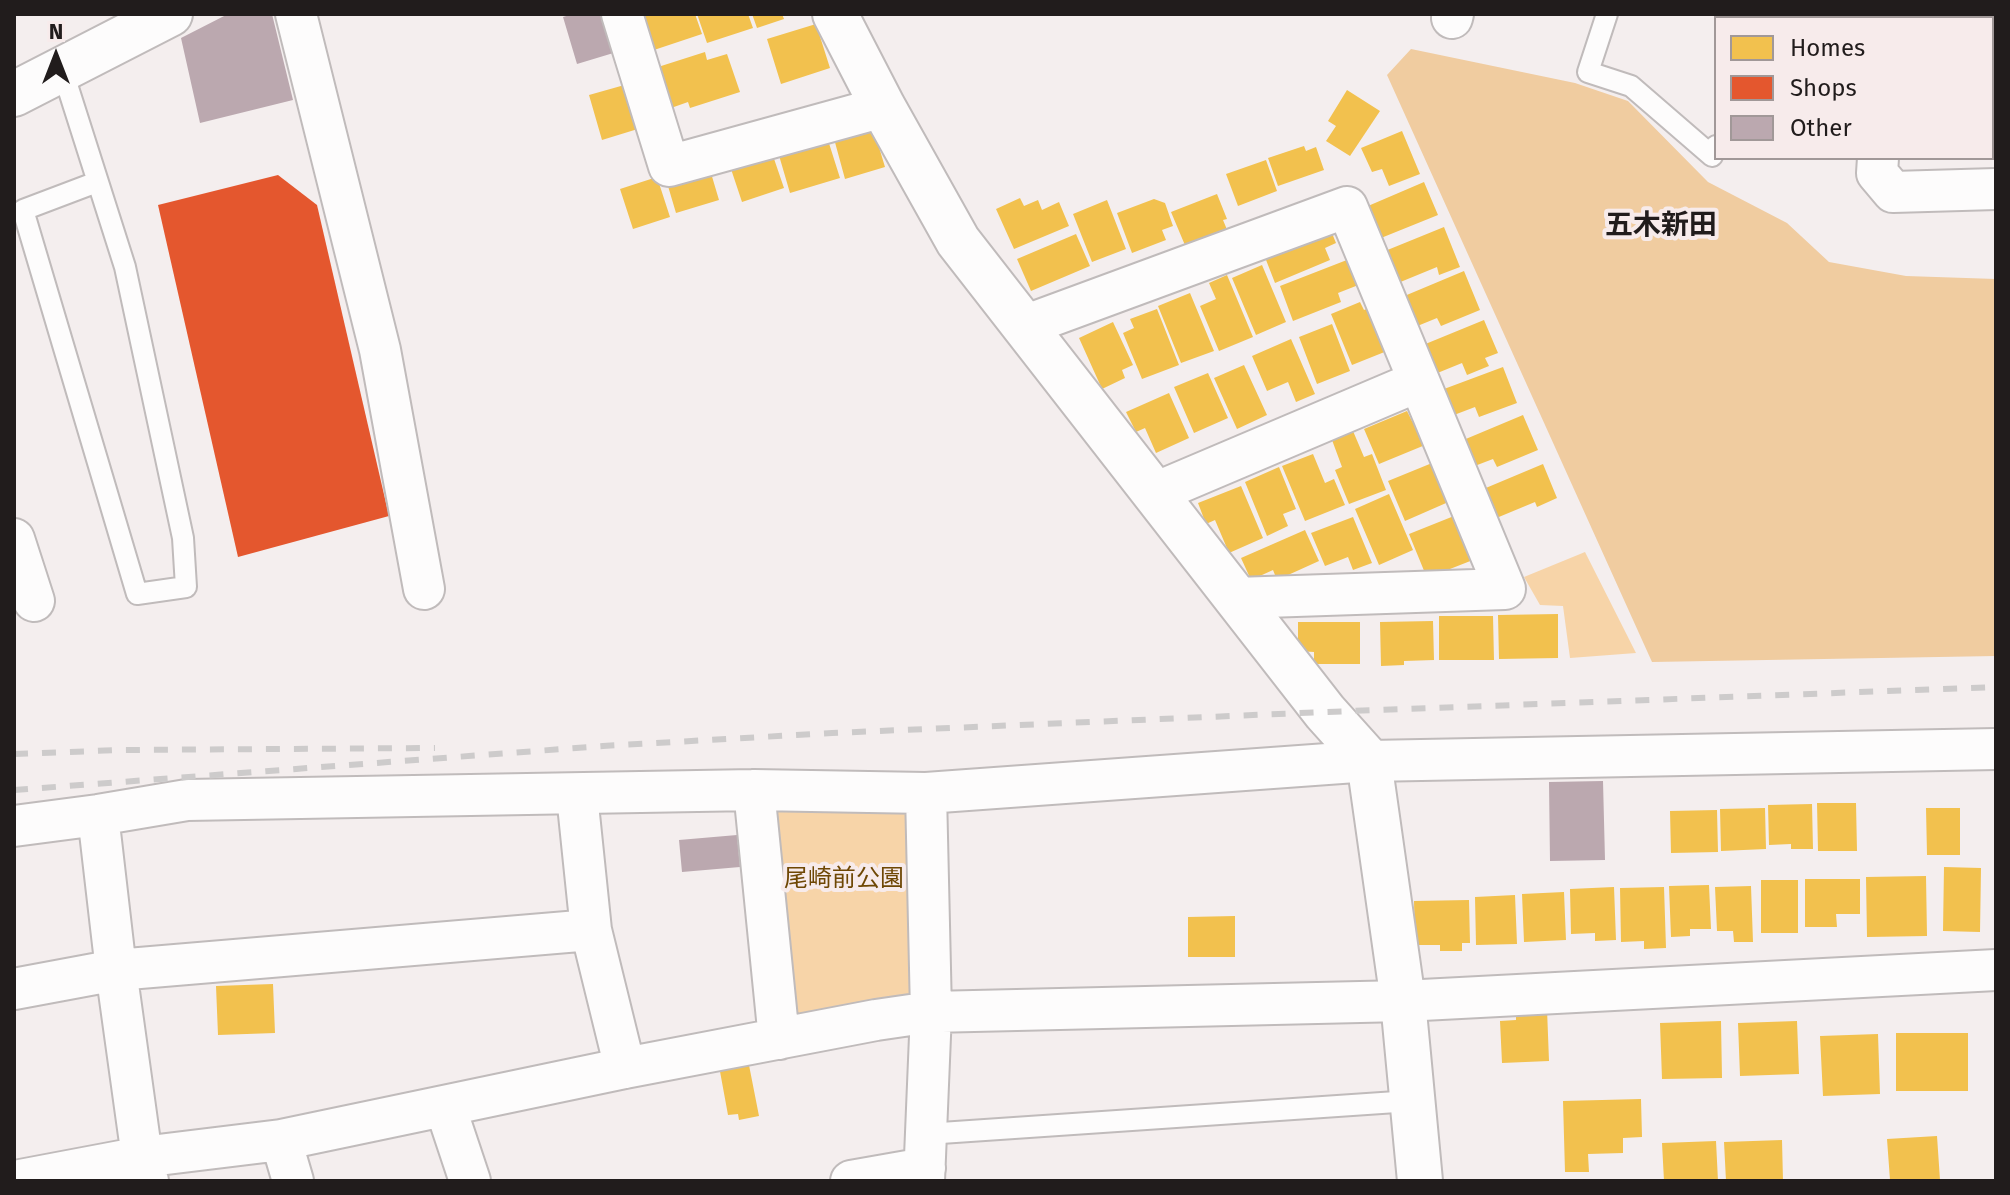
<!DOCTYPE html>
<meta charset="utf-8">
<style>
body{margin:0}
#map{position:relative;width:2010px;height:1195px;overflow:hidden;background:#f4eeee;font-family:"Fira Sans",sans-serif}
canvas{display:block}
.frame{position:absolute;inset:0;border:16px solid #211c1c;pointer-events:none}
.legend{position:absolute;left:1714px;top:16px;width:280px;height:144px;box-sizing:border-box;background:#f7ebeb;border:2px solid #a19898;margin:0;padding:10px 14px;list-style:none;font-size:24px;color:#211c1c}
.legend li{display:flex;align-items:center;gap:16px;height:40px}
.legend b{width:40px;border:2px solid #a19898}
.north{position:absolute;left:16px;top:16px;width:80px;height:80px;-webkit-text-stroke:6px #f7ebeb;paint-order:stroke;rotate:0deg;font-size:22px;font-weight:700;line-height:32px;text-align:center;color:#211c1c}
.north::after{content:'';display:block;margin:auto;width:28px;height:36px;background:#211c1c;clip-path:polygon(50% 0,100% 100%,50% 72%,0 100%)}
</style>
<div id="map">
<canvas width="2010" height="1195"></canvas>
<div class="frame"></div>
<ul class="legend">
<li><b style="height:22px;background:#f2c14e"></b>Homes</li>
<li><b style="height:22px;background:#e4572e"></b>Shops</li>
<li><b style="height:22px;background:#bba8af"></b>Other</li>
</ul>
<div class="north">N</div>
</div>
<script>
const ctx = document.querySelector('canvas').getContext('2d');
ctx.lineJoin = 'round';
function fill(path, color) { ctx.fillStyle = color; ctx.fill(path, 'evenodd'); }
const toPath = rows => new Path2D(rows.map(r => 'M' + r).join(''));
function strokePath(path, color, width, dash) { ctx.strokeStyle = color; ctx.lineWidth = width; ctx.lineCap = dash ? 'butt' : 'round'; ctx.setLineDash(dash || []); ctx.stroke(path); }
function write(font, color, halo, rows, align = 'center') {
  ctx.font = font + ' "Fira Sans","Noto Sans JP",sans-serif'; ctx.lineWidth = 8; ctx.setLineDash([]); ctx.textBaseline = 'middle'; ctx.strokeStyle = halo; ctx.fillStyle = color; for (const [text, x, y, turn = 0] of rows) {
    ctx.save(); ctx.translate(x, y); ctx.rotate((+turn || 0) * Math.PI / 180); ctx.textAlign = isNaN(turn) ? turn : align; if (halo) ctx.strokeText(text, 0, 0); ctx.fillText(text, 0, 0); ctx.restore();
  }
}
fill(toPath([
 [1585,552,1636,653,1570,658,1563,606,1540,605,1524,577],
 [766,801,912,803,919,998,786,1023]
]), '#f7d4a8');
fill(toPath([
 [1411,49,1575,83,1628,101,1708,182,1787,223,1829,262,1906,276,1996,279,1996,656,1652,662,1387,75]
]), '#f0cca0');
fill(toPath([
 [638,14,695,14,702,34,651,51],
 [697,14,748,14,753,28,707,43],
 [752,14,782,14,784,19,757,28],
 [816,24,830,68,781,84,767,39],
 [705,52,707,60,727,54,740,92,690,108,688,102,671,108,658,67],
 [628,84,641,128,602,140,589,95],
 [1347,90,1380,111,1350,156,1326,141,1336,126,1328,121],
 [872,124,885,167,845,179,833,135],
 [1402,131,1420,174,1389,186,1382,169,1372,172,1361,148],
 [827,137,840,178,790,193,778,152],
 [1304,146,1306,151,1316,147,1324,170,1278,186,1268,158],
 [771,150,784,188,742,202,729,163],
 [1266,160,1277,191,1238,206,1226,174],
 [708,163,719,200,676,213,665,176],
 [657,177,670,217,633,229,620,189],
 [1424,182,1438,215,1381,238,1368,206],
 [1217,194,1227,219,1223,220,1228,232,1187,250,1171,212],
 [1020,198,1024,206,1038,200,1042,210,1059,202,1069,226,1014,249,996,209],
 [1154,199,1165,203,1173,226,1162,230,1166,240,1132,253,1117,213],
 [1107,200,1126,249,1092,262,1073,214],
 [1327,221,1336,243,1325,248,1330,260,1275,283,1261,247],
 [1444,227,1460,267,1439,275,1437,267,1398,283,1385,251],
 [1076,234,1090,266,1031,291,1017,259],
 [1352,258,1361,284,1338,293,1341,302,1293,321,1280,286],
 [1262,265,1286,322,1256,335,1232,278],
 [1464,271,1480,310,1441,326,1437,318,1415,327,1402,297],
 [1227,275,1253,337,1219,351,1200,306,1216,299,1209,283],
 [1190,293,1214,351,1181,363,1158,306],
 [1360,302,1364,310,1374,306,1392,349,1352,365,1331,314],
 [1157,309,1179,365,1142,379,1123,333,1134,328,1130,319],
 [1484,320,1498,353,1485,358,1489,366,1467,375,1462,363,1435,374,1423,345],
 [1113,322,1133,365,1122,370,1125,378,1102,389,1079,338],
 [1332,324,1350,371,1317,384,1299,337],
 [1291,339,1315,394,1296,402,1288,382,1267,391,1252,356],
 [1244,365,1267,415,1237,429,1214,378],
 [1503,367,1517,403,1479,417,1475,407,1454,415,1444,389],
 [1208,373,1228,418,1194,433,1174,387],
 [1169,393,1189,438,1156,453,1145,428,1136,432,1126,412],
 [1407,411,1412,421,1419,418,1430,443,1379,464,1364,429],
 [1523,415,1538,450,1497,467,1493,459,1472,467,1461,441],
 [1353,431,1364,457,1372,454,1386,490,1349,504,1335,470,1342,467,1332,440],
 [1313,454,1325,483,1334,479,1345,505,1305,521,1282,466],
 [1437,461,1453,500,1405,521,1388,481],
 [1543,464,1557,498,1537,507,1535,502,1494,519,1481,490],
 [1279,467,1296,509,1283,514,1288,526,1267,536,1245,482],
 [1241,486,1263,538,1229,553,1215,520,1206,524,1198,503],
 [1389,494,1413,550,1379,565,1355,509],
 [1454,516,1478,558,1427,578,1409,534],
 [1353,517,1372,563,1353,570,1348,557,1325,566,1311,533],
 [1305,530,1319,561,1277,580,1273,570,1251,580,1241,558],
 [1558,614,1558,658,1499,659,1498,615],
 [1439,616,1493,616,1494,660,1439,660],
 [1433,621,1434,660,1404,661,1404,665,1381,666,1380,622],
 [1298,622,1360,622,1360,664,1314,664,1314,652,1298,651],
 [1817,803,1856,803,1857,851,1818,851],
 [1812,804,1813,849,1791,849,1791,844,1769,845,1768,805],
 [1765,808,1766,849,1721,851,1720,809],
 [1926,808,1960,808,1960,855,1927,855],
 [1717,810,1718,852,1671,853,1670,811],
 [1944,867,1981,868,1980,932,1943,931],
 [1926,876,1927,936,1867,937,1866,877],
 [1805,879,1860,879,1860,914,1836,914,1837,927,1805,927],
 [1761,880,1798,880,1798,933,1761,933],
 [1709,885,1711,929,1690,929,1690,936,1671,937,1669,886],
 [1751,886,1753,942,1734,942,1733,931,1717,931,1715,887],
 [1614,887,1616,940,1595,941,1595,933,1571,934,1570,889],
 [1664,887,1666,948,1644,949,1644,941,1621,942,1620,888],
 [1564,892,1566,940,1524,942,1522,894],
 [1515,895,1517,944,1476,945,1475,897],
 [1469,900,1470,943,1462,943,1462,951,1440,951,1440,945,1415,945,1414,901],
 [1235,916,1235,957,1188,957,1188,917],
 [273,984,275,1033,218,1035,216,986],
 [1547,1009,1549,1061,1502,1063,1500,1021,1516,1020,1516,1011],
 [1721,1021,1722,1078,1662,1079,1660,1023],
 [1797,1021,1799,1074,1740,1076,1738,1023],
 [1896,1033,1968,1033,1968,1091,1896,1091],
 [1878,1034,1880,1094,1823,1096,1820,1036],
 [748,1060,759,1116,739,1120,738,1114,728,1115,719,1066],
 [1641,1099,1642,1137,1623,1138,1623,1153,1588,1154,1589,1172,1565,1172,1563,1101],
 [1937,1136,1940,1180,1909,1181,1908,1179,1890,1180,1887,1139],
 [1782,1140,1783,1181,1726,1181,1724,1142],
 [1716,1141,1718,1181,1664,1181,1662,1143]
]), '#f2c14e');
fill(toPath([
 [278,175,317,205,389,516,238,557,158,205]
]), '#e4572e');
fill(toPath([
 [228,14,272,14,293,100,200,123,181,38],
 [573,14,609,14,620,51,577,64,563,17],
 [1603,781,1605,860,1550,861,1549,782],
 [737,835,740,867,682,872,679,840]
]), '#bba8af');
const service = toPath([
 [1607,14,1588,72,1631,86,1712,156,1716,146],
 [1761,18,1763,14],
 [62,69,125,267,183,538,186,587,137,594,23,210,97,182],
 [926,1134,1411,1101]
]);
const minor = toPath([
 [296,14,380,350,424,589],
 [622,14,669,166,883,107],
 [1452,18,1453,14],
 [1889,18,1889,14],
 [1878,158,1877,173,1893,192,1996,189],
 [1024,326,1347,207,1505,589,1236,598],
 [1155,493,1419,381],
 [14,539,34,601],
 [754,790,779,1039],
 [577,795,591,930,625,1068],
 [98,815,116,970,142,1157,148,1181],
 [14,826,98,815,187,800,754,790,926,793,1369,761,1996,749],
 [14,989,116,970,591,930],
 [445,1106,470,1181],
 [281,1140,293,1181],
 [15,1181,142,1157,281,1140,625,1068,876,1020,931,1012,1403,1001,1996,970],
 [851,1181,925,1168],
 [924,1181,931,1012,926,793]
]);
const tertiary = toPath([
 [835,14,883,107,958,241,1325,712,1369,761,1403,1001,1420,1181],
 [14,94,170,14]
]);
strokePath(service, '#c0bbbb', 24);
strokePath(minor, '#c0bbbb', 44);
strokePath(tertiary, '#c0bbbb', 48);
strokePath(service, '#fdfcfc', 20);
strokePath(minor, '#fdfcfc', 40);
strokePath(tertiary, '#fdfcfc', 44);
strokePath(toPath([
 [14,754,121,750,435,748],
 [14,790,603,746,832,733,1325,712,1996,687]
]), '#cdcbcb', 6, [14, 14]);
write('24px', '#6e4704', '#f7ebeb', [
 ["尾崎前公園",844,879]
]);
write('bold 28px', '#211c1c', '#f7ebeb', [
 ["五木新田",1661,226]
]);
</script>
